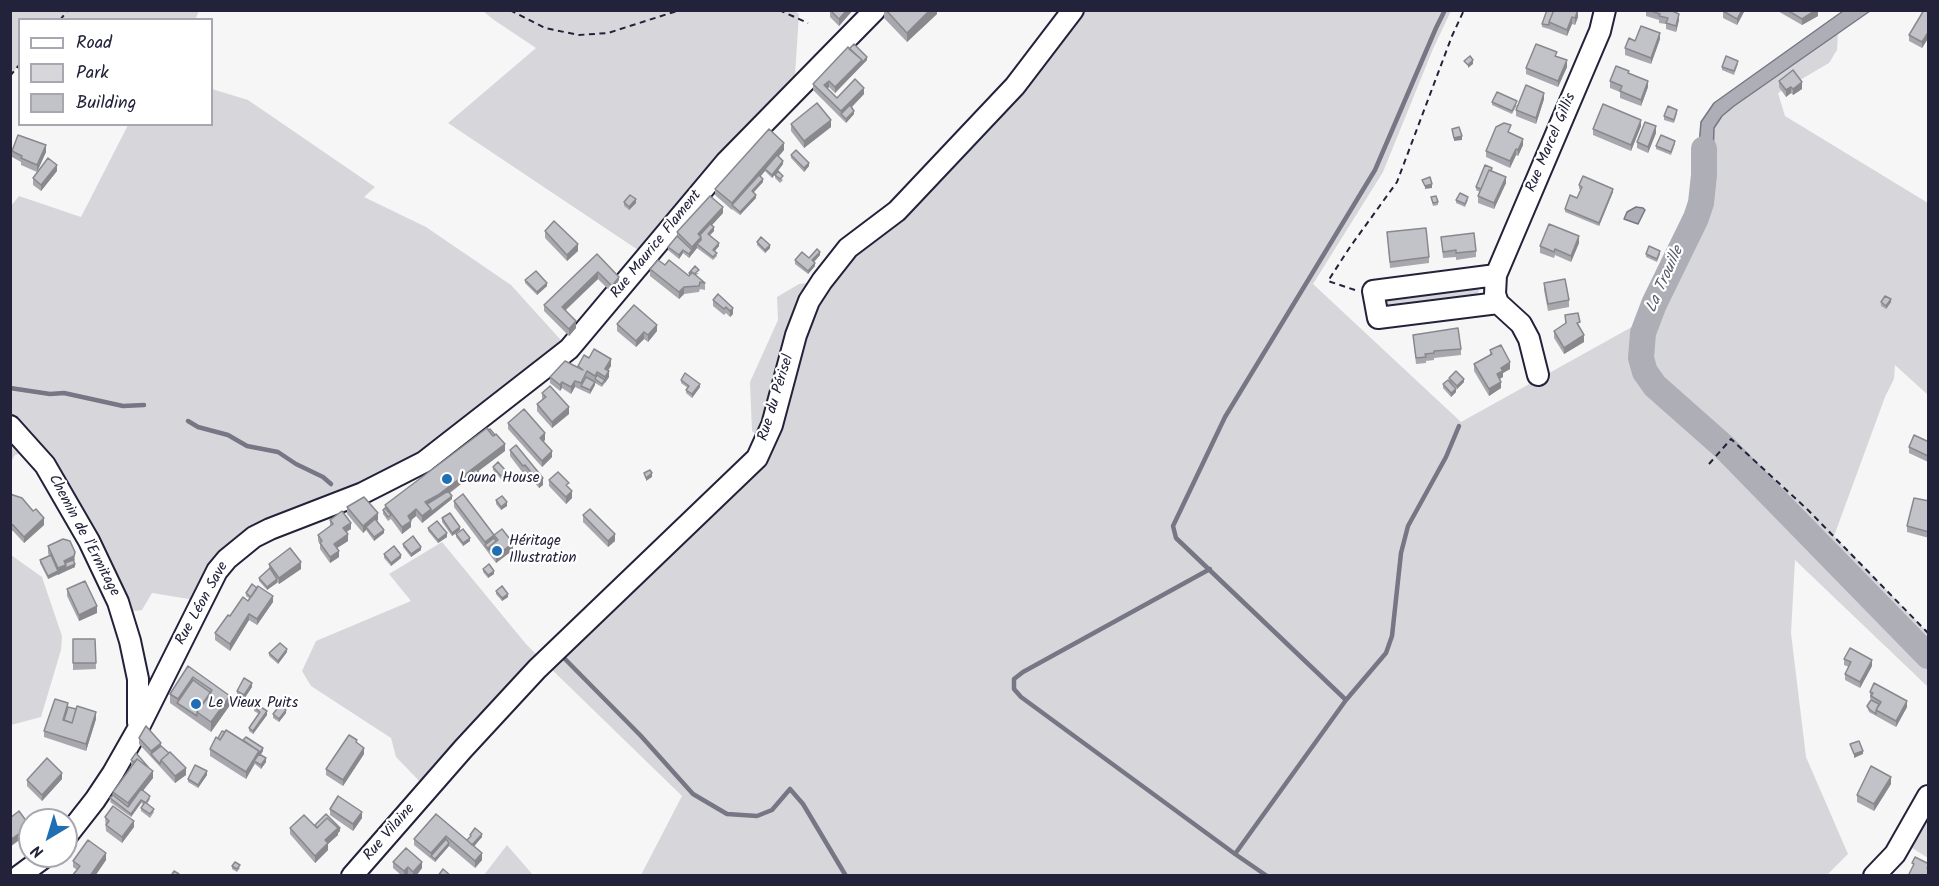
<!DOCTYPE html>
<meta charset="utf-8">
<style>
body{margin:0}
#map{position:relative;width:1939px;height:886px;overflow:hidden;background:#f6f6f7;font-family:Kalam,sans-serif}
canvas{display:block}
.frame{position:absolute;inset:0;border:12px solid #22223b;pointer-events:none}
.legend{position:absolute;left:18px;top:18px;width:195px;height:108px;box-sizing:border-box;background:#fff;border:2px solid #a7a7b1;margin:0;padding:8px 10px;list-style:none;font-size:18px;color:#22223b}
.legend li{display:flex;align-items:center;gap:12px;height:30px}
.legend b{width:30px;border:2px solid #a7a7b1}
.north{position:absolute;left:18px;top:808px;width:60px;height:60px;box-sizing:border-box;background:#fff;border:2px solid #a7a7b1;border-radius:50%;rotate:218deg;font-size:16px;font-weight:700;line-height:24px;text-align:center;color:#22223b}
.north::after{content:'';display:block;margin:auto;width:21px;height:27px;background:#1f6fb2;clip-path:polygon(50% 0,100% 100%,50% 72%,0 100%)}
</style>
<div id="map">
<canvas width="1939" height="886"></canvas>
<div class="frame"></div>
<ul class="legend">
<li><b style="height:8px;background:#fff"></b>Road</li>
<li><b style="height:16px;background:#d7d7db"></b>Park</li>
<li><b style="height:16px;background:#c2c2c9"></b>Building</li>
</ul>
<div class="north">N</div>
</div>
<script>
const ctx = document.querySelector('canvas').getContext('2d');
ctx.lineJoin = 'round';
function fill(path, color) { ctx.fillStyle = color; ctx.fill(path, 'evenodd'); }
const toPath = rows => new Path2D(rows.map(r => 'M' + r).join(''));
function strokePath(path, color, width, dash) { ctx.strokeStyle = color; ctx.lineWidth = width; ctx.lineCap = dash ? 'butt' : 'round'; ctx.setLineDash(dash || []); ctx.stroke(path); }
function write(font, color, halo, rows, align = 'center') {
  ctx.font = font + ' Kalam,sans-serif'; ctx.lineWidth = 4.5; ctx.setLineDash([]); ctx.textBaseline = 'middle'; ctx.strokeStyle = halo; ctx.fillStyle = color; for (const [text, x, y, turn = 0] of rows) {
    ctx.save(); ctx.translate(x, y); ctx.rotate((+turn || 0) * Math.PI / 180); ctx.textAlign = isNaN(turn) ? turn : align; if (halo) ctx.strokeText(text, 0, 0); ctx.fillText(text, 0, 0); ctx.restore();
  }
}
fill(toPath([
 [11,10,199,10,199,11,195,20,20,20,19,64,11,76],
 [794,10,799,14,794,90,647,256,448,123,536,48,494,20,483,11],
 [1073,11,1451,11,1433,49,1383,172,1313,284,1461,422,1648,318,1696,218,1702,223,1712,187,1714,127,1722,116,1734,106,1838,32,1837,50,1829,63,1778,93,1785,116,1928,203,1928,395,1895,365,1894,379,1885,397,1834,536,1928,633,1928,687,1795,560,1791,633,1806,757,1848,854,1827,875,641,875,682,796,544,662,428,790,396,757,391,738,311,686,302,671,316,641,411,601,389,574,442,542,526,644,544,662,766,442,752,431,750,382,778,320,777,297,799,284,822,281],
 [212,89,248,100,375,187,364,197,426,227,511,285,569,349,424,462,254,537,200,604,189,599,152,593,142,610,134,611,118,602,32,450,15,455,11,462,11,206,19,196,81,217,128,125,212,124],
 [1476,286,1479,290,1476,298,1389,309,1385,306,1383,299],
 [11,555,42,577,62,636,61,650,41,717,11,725],
 [1928,796,1928,858,1903,842],
 [507,845,533,875,484,875]
]), '#d7d7db');
const water = toPath([
 [1843,11,1870,11,1734,106,1722,116,1714,128,1712,187,1696,181,1701,122,1714,103,1843,11],
 [1636,207,1643,208,1645,210,1638,224,1624,219,1627,212,1636,207]
]);
fill(water, '#aeaeb7');
strokePath(water, '#767685', 1.5);
strokePath(toPath([
 [10,388,50,394,64,393,123,406,144,405],
 [188,421,198,427,228,435,247,446,278,452,296,464,323,477,331,484],
 [1210,569,1023,672,1014,679,1014,689,1021,697,1235,854],
 [562,656,641,736,693,794,727,814,757,816,772,810,790,789,803,804,846,876],
 [1346,700,1176,538,1173,526,1225,417,1375,170,1436,28,1445,10],
 [1267,876,1235,854,1346,700,1386,653,1392,636,1401,553,1408,526,1446,457,1459,426]
]), '#767685', 4.5);
strokePath(toPath([
 [1704,149,1704,175,1701,203,1696,218,1654,304,1643,333,1641,358,1645,372,1655,386,1724,447,1928,656]
]), '#aeaeb7', 26);
const minor = toPath([
 [1496,275,1373,291,1378,318,1498,303],
 [1538,375,1529,339,1521,324,1498,303,1495,294,1496,275,1600,31,1605,10],
 [10,426,45,465,89,541,118,602,130,641,138,679,138,723],
 [66,837,95,800,113,773,138,729,217,571,227,559,254,537,270,529,363,493,424,462,569,349,726,162,875,10],
 [19,876,46,856],
 [352,876,463,749,537,669,757,458,772,425,796,335,809,301,822,281,848,248,897,211,1015,86,1073,10],
 [1874,876,1895,854,1928,796]
]);
strokePath(minor, '#22223b', 24);
strokePath(toPath([
 [510,10,545,28,579,35,608,33,680,10],
 [779,10,808,23],
 [60,20,68,10],
 [10,76,20,64],
 [1355,290,1328,281,1350,247,1397,182,1452,36,1464,10],
 [1709,464,1731,439,1808,510,1928,633]
]), '#22223b', 2, [6, 4.5]);
strokePath(minor, '#fff', 20);
fill(toPath([
 [853,10,839,26,830,17,830,11],
 [884,10,937,10,937,14,907,42,884,18],
 [1547,10,1578,17,1575,25,1572,24,1567,36,1549,29,1542,27,1542,24],
 [1646,10,1671,10,1679,20,1676,32,1666,29,1666,24,1659,23,1659,20,1646,16],
 [1723,10,1745,10,1737,25,1723,18],
 [1776,10,1818,10,1818,16,1802,25],
 [1929,10,1929,37,1922,48,1909,41,1909,35],
 [1660,39,1651,64,1625,55,1625,48,1635,41],
 [1557,56,1567,67,1558,87,1526,74,1526,68],
 [867,60,835,93,829,87,827,89,837,98,864,94,852,107,854,114,846,123,813,90,813,84],
 [1738,64,1734,75,1722,70,1722,67],
 [1629,73,1648,87,1641,106,1620,98,1620,92,1610,88,1610,81],
 [1779,81,1802,89,1793,95,1791,93,1786,97,1779,87],
 [1544,99,1536,124,1516,116,1516,110],
 [1492,102,1517,105,1512,114,1492,105],
 [1677,113,1674,123,1664,120,1664,116],
 [791,124,831,127,804,148,791,131],
 [1641,126,1631,151,1593,135,1593,129],
 [1511,132,1510,133,1523,145,1518,156,1516,155,1510,168,1486,157,1486,151],
 [1656,133,1648,153,1637,148,1637,142],
 [1675,144,1671,155,1656,149,1656,146],
 [784,150,778,157,783,164,776,174,783,180,780,183,775,178,775,175,772,178,765,171,760,177,763,182,754,192,756,198,740,215,732,209,732,210,715,195,715,189],
 [12,151,46,152,37,172,21,165,21,162,12,157],
 [791,155,809,166,804,172,791,158],
 [57,171,41,191,33,185,33,178],
 [1492,171,1506,183,1494,209,1478,203,1478,196,1480,192,1476,190,1476,187],
 [1579,185,1613,192,1599,226,1565,212,1565,209,1577,198,1581,189,1579,189],
 [1431,197,1438,202,1438,205,1433,206],
 [1456,200,1468,200,1465,207,1456,203],
 [624,202,636,203,629,210,624,206],
 [723,213,712,225,714,231,710,235,719,246,715,251,717,256,713,260,697,248,689,258,683,253,679,259,668,250,668,247,677,237,677,232],
 [545,231,578,251,567,261,545,238],
 [1387,232,1429,257,1429,263,1390,268],
 [1441,237,1476,251,1476,257,1456,260,1456,257,1443,258],
 [757,242,770,248,765,253,757,245],
 [1579,243,1571,262,1555,255,1554,258,1540,253,1540,246],
 [597,254,619,284,612,293,598,279,566,310,576,328,569,336,544,311,544,305],
 [1646,254,1660,254,1657,262,1646,257],
 [820,255,814,262,815,266,808,274,795,264,795,260],
 [665,265,689,276,689,273,699,273,696,275,705,283,705,290,700,289,699,292,684,294,679,299,650,276,650,269],
 [525,280,547,286,537,295,525,283],
 [1544,283,1569,300,1569,307,1548,311,1544,290],
 [713,300,733,308,733,314,730,317,726,313,724,315,713,306],
 [1881,302,1891,302,1886,309,1881,306],
 [1565,315,1580,328,1584,342,1564,354,1554,338,1554,331,1565,324],
 [617,324,657,331,648,342,644,339,636,347,617,331],
 [1413,335,1461,349,1461,355,1434,358,1434,360,1426,361,1426,363,1416,364],
 [1490,350,1510,369,1503,373,1503,377,1500,379,1501,388,1489,396,1474,371,1474,364,1490,355],
 [589,358,611,366,608,370,609,377,602,387,595,383,595,385,590,394,575,387,571,394,562,388,560,391,550,383,550,377,578,367,578,366],
 [1449,378,1464,382,1457,389,1450,382,1456,392,1451,397,1443,388,1443,384,1449,381],
 [681,380,700,387,692,398,686,393,686,390,688,388,681,383],
 [542,393,569,414,552,428,537,411,537,404,542,399],
 [508,423,545,440,544,441,552,457,542,467,508,429],
 [1929,442,1929,460,1928,462,1909,453,1909,447],
 [516,445,543,485,539,488,525,471,523,473,510,456,510,450],
 [505,451,478,471,480,477,474,482,470,477,450,493,452,499,422,523,416,516,411,520,411,527,402,534,391,519,388,521,383,514,383,510,385,508,385,505],
 [493,467,507,475,501,479,493,470],
 [549,480,569,488,572,498,566,504,549,486],
 [10,494,44,525,24,543,13,531,10,531],
 [496,500,507,506,501,510,496,504],
 [454,501,494,538,494,535,513,550,496,563,454,507],
 [1929,501,1929,538,1907,532,1907,526],
 [347,507,378,520,376,521,384,533,374,541,366,530,363,533,347,514],
 [583,515,615,541,608,547,583,522],
 [442,518,460,530,452,536,442,522],
 [330,520,351,529,346,532,348,541,337,548,339,557,330,563,320,549,320,544,318,541,318,535,330,526],
 [428,528,447,537,438,543,428,531],
 [456,534,470,541,463,546,456,537],
 [403,544,421,550,411,557,403,547],
 [48,546,75,559,74,562,75,567,48,579,40,563,40,560,49,556,48,553],
 [384,554,401,558,391,566,384,558],
 [269,564,301,569,279,584,277,582,267,590,259,581,259,578,269,570],
 [483,569,494,574,488,578,483,572],
 [67,589,97,613,79,621,67,596],
 [496,591,508,597,502,601,496,594],
 [246,593,273,602,257,625,249,620,230,651,215,640,215,633,230,616,248,601,250,599,246,596],
 [73,639,95,639,96,669,73,670],
 [287,652,278,664,269,656,269,653],
 [1844,659,1872,666,1860,688,1845,680,1845,674,1849,667,1844,665],
 [188,666,230,705,211,732,170,703,170,694],
 [252,687,244,699,237,694,237,691],
 [1870,692,1907,707,1896,727,1869,712,1867,706,1871,700,1870,698],
 [68,707,96,719,86,751,44,737,44,731],
 [254,707,267,715,253,734,249,731,249,728,259,714,254,711],
 [286,713,279,722,273,718,273,714],
 [139,738,161,746,186,775,175,783,139,744],
 [218,738,243,740,263,751,261,755,266,762,261,769,255,764,246,779,210,756,210,749],
 [357,744,364,754,343,786,326,775,326,769],
 [131,760,153,778,143,790,150,799,147,804,154,812,150,818,141,811,141,808,144,804,141,803,131,817,110,802,113,792,133,765,131,764],
 [207,775,198,788,188,782,188,779],
 [62,779,42,801,27,786,27,780],
 [1891,784,1874,811,1857,802,1857,795],
 [330,809,362,818,353,831,330,815],
 [436,814,467,840,470,837,470,835,482,837,474,846,482,860,475,868,449,846,435,862,414,845,414,839],
 [105,817,134,827,122,843,106,831],
 [315,825,340,831,338,833,338,835,328,844,328,850,315,863,290,834,290,828],
 [106,860,95,876,72,876,77,870,73,867,73,861],
 [393,862,422,868,416,876,410,876,408,874,406,876,402,876,393,868],
 [232,866,240,868,237,872,232,869]
]), '#a7a7ad');
fill(toPath([
 [847,10,853,10,839,26,839,19],
 [930,10,937,10,937,14,907,42,907,33],
 [1578,10,1578,17,1575,25,1575,18],
 [1742,10,1745,10,1737,25,1737,19],
 [1816,10,1818,10,1818,16,1802,25,1802,19],
 [1679,14,1679,20,1676,32,1676,26],
 [1572,17,1572,24,1567,36,1567,30],
 [1929,31,1929,37,1922,48,1922,42],
 [1660,33,1660,39,1651,64,1651,58],
 [867,57,867,60,835,93,835,87,862,60],
 [1473,60,1473,64,1468,68,1468,65],
 [1567,60,1567,67,1558,87,1558,81],
 [829,81,829,87,824,92,824,85],
 [1648,81,1648,87,1641,106,1641,100],
 [1802,82,1802,89,1793,95,1793,89],
 [1791,87,1791,93,1786,97,1786,90],
 [864,88,864,94,843,116,841,114,841,111],
 [1544,93,1544,99,1536,124,1536,118],
 [854,111,854,114,846,123,846,119],
 [831,120,831,127,804,148,804,141],
 [1641,120,1641,126,1631,151,1631,145],
 [1656,126,1656,133,1648,153,1648,147],
 [1462,136,1462,140,1454,141,1454,138],
 [1523,139,1523,145,1518,156,1518,150],
 [784,143,784,150,767,170,765,169,765,171,734,207,732,205,732,210,732,203],
 [46,145,46,152,37,172,37,165],
 [1516,149,1516,155,1510,168,1510,161],
 [783,161,783,164,772,178,772,175],
 [809,163,809,166,804,172,804,168],
 [57,165,57,171,41,191,41,185],
 [1506,177,1506,183,1494,209,1494,203],
 [763,179,763,182,752,194,752,191],
 [1432,184,1432,188,1425,189,1425,186],
 [1613,189,1613,192,1599,226,1599,223],
 [756,195,756,198,740,215,740,212],
 [636,199,636,203,629,210,629,207],
 [723,207,723,213,701,237,701,243,697,244,697,248,689,258,689,254,692,250,692,247,698,234],
 [714,227,714,231,708,237,708,234],
 [1579,236,1579,243,1571,262,1571,256],
 [719,243,719,246,713,253,713,250],
 [578,244,578,251,567,261,567,255],
 [770,245,770,248,765,253,765,250],
 [683,250,683,253,679,259,679,255],
 [820,252,820,255,812,264,812,260],
 [815,263,815,266,808,274,808,271],
 [598,272,598,279,562,313,562,307],
 [619,277,619,284,612,293,612,286],
 [547,283,547,286,537,295,537,292],
 [684,287,684,294,679,299,679,292],
 [1891,299,1891,302,1886,309,1886,306],
 [733,308,733,314,730,317,730,311],
 [576,321,576,328,569,336,569,329],
 [657,325,657,331,648,342,648,335],
 [644,332,644,339,636,347,636,341],
 [1584,335,1584,342,1564,354,1564,348],
 [611,359,611,366,605,375,605,369],
 [1510,362,1510,369,1503,373,1503,377,1497,380,1497,374,1501,368],
 [609,371,609,377,605,383,605,377],
 [1464,379,1464,382,1457,389,1457,386],
 [575,381,575,387,571,394,571,387],
 [562,382,562,388,560,391,560,385],
 [595,382,595,385,590,394,590,390],
 [1501,382,1501,388,1489,396,1489,389],
 [700,384,700,387,692,398,692,394],
 [1456,389,1456,392,1451,397,1451,393],
 [569,407,569,414,552,428,552,422],
 [545,433,545,440,540,444,540,438],
 [505,444,505,451,472,476,470,474,470,477,438,501,427,507,425,502],
 [552,451,552,457,542,467,542,461],
 [507,472,507,475,501,479,501,476],
 [652,473,652,477,646,481,646,478],
 [480,474,480,477,474,482,474,479],
 [543,478,543,485,539,488,539,482],
 [572,491,572,498,566,504,566,497],
 [452,496,452,499,422,523,422,516],
 [507,502,507,506,501,510,501,507],
 [416,509,416,516,408,523,408,516],
 [378,513,378,520,367,529,366,527,366,530,363,533,363,526],
 [44,518,44,525,24,543,24,537],
 [411,521,411,527,402,534,402,527],
 [351,523,351,529,343,534,343,528],
 [460,527,460,530,452,536,452,533],
 [384,530,384,533,374,541,374,537],
 [447,533,447,537,438,543,438,540],
 [348,534,348,541,334,550,334,544],
 [615,534,615,541,608,547,608,541],
 [494,535,494,541,485,545,485,548,485,542],
 [470,538,470,541,463,546,463,543],
 [513,543,513,550,496,563,496,556],
 [421,547,421,550,411,557,411,554],
 [339,551,339,557,330,563,330,557],
 [75,552,74,563,66,566,66,571,58,575,58,568,64,561],
 [401,555,401,558,391,566,391,563],
 [301,562,301,569,279,584,279,578],
 [75,564,75,567,66,571,66,568],
 [58,571,58,574,48,579,48,576],
 [494,571,494,574,488,578,488,575],
 [277,579,277,583,267,590,267,587],
 [508,594,508,597,502,601,502,598],
 [273,596,273,602,257,625,257,619],
 [97,606,97,613,79,621,79,615],
 [249,614,249,620,230,651,230,644],
 [287,649,287,652,278,664,278,661],
 [1872,660,1872,666,1860,688,1860,682],
 [193,677,193,687,178,703,178,699],
 [252,683,252,687,244,699,244,695],
 [230,696,230,705,211,732,211,722],
 [1907,701,1907,707,1896,727,1896,721],
 [286,710,286,713,279,722,279,719],
 [267,711,267,715,253,734,253,731],
 [96,712,96,719,86,751,86,744],
 [161,743,161,749,151,754,151,751],
 [263,748,263,751,254,761,254,764,246,779,246,772,259,751],
 [364,748,364,754,343,786,343,780],
 [1863,751,1863,754,1854,758,1854,754],
 [266,758,266,762,261,769,261,765],
 [186,768,186,775,175,783,175,776],
 [153,771,153,778,128,810,128,803],
 [207,771,207,775,198,788,198,785],
 [62,773,62,779,42,801,42,795],
 [1891,777,1891,784,1874,811,1874,804],
 [141,800,141,803,131,817,131,814],
 [362,812,362,818,353,831,353,824],
 [134,821,134,827,122,843,122,837],
 [30,826,30,832,10,847,10,840],
 [338,828,340,828,340,831,338,833,338,835,328,844,328,850,315,863,315,856,325,840],
 [482,834,482,837,471,850,471,846],
 [446,836,446,843,431,856,431,860,431,853],
 [449,843,449,846,435,862,435,859],
 [106,853,106,860,95,876,90,876],
 [482,853,482,860,475,868,475,861],
 [422,862,422,868,416,876,413,876,413,872],
 [408,867,408,874,406,876,404,876,404,871]
]), '#88888d');
const building = toPath([
 [830,10,847,10,839,19,830,10],
 [886,10,903,11,930,10,907,33,886,10],
 [1547,10,1554,10,1549,22,1549,25,1542,24,1547,10],
 [1554,10,1578,10,1575,18,1572,17,1567,30,1549,22,1554,10],
 [1648,10,1670,10,1679,14,1676,26,1666,23,1668,18,1659,16,1660,14,1648,10],
 [1723,10,1742,10,1737,19,1723,11,1723,10],
 [1787,10,1816,10,1802,19,1787,10],
 [1924,10,1929,10,1929,31,1922,42,1909,35,1924,10],
 [1641,26,1660,33,1651,58,1625,48,1629,38,1635,41,1641,26],
 [854,44,867,57,862,63,862,60,849,49,854,44],
 [1536,44,1557,52,1555,56,1567,60,1558,81,1526,68,1536,44],
 [848,47,862,60,835,87,829,81,824,85,837,98,855,79,864,88,841,111,813,84,848,47],
 [1470,56,1473,60,1468,65,1464,61,1470,56],
 [1726,56,1738,61,1734,71,1722,67,1726,56],
 [1616,66,1629,71,1628,73,1648,81,1641,100,1620,91,1622,86,1610,81,1616,66],
 [1793,70,1802,82,1793,89,1791,87,1786,90,1779,81,1793,70],
 [1526,85,1544,93,1536,118,1516,110,1526,85],
 [1497,92,1517,101,1512,111,1492,102,1497,92],
 [817,103,831,120,804,141,791,124,817,103],
 [1603,104,1641,120,1631,145,1593,129,1603,104],
 [850,105,854,111,846,119,841,114,850,105],
 [1668,106,1677,110,1674,120,1664,116,1668,106],
 [1645,122,1656,126,1648,147,1637,142,1645,122],
 [1504,123,1511,125,1508,132,1523,139,1518,150,1516,149,1510,161,1486,151,1496,127,1504,123],
 [1459,127,1462,136,1454,138,1452,129,1459,127],
 [769,129,784,143,732,203,715,189,769,129],
 [18,135,46,145,37,165,21,158,22,156,12,151,18,135],
 [1661,135,1675,141,1671,152,1656,146,1661,135],
 [796,150,809,163,804,168,791,155,796,150],
 [777,155,783,161,772,175,765,169,777,155],
 [48,158,57,165,41,185,33,178,48,158],
 [1485,165,1492,168,1491,171,1489,170,1481,189,1476,187,1485,165],
 [1489,170,1506,177,1494,203,1478,196,1489,170],
 [778,171,783,176,780,179,775,175,778,171],
 [759,175,763,179,752,191,756,195,740,212,732,205,759,175],
 [1583,176,1613,189,1599,223,1565,209,1570,195,1577,198,1582,187,1579,185,1583,176],
 [1430,177,1432,184,1425,186,1422,180,1430,177],
 [1460,193,1468,197,1465,204,1456,200,1460,193],
 [630,195,636,199,629,207,624,202,630,195],
 [710,196,723,207,698,234,701,237,692,247,677,232,710,196],
 [1436,196,1438,202,1433,203,1431,197,1436,196],
 [554,221,578,244,567,255,545,231,554,221],
 [710,224,714,227,708,234,719,243,713,250,717,253,713,257,697,244,701,240,701,237,700,235,710,224],
 [1549,224,1579,236,1571,256,1555,249,1554,252,1540,246,1549,224],
 [1426,228,1429,257,1390,262,1387,232,1426,228],
 [1474,233,1476,251,1456,253,1456,250,1443,252,1441,237,1474,233],
 [677,236,692,250,689,254,683,250,679,255,668,247,677,236],
 [761,237,770,245,765,250,757,242,761,237],
 [1649,246,1660,251,1657,259,1646,254,1649,246],
 [817,249,820,252,812,260,815,263,808,271,795,260,802,252,809,258,817,249],
 [597,254,619,277,612,286,598,272,562,307,576,321,569,329,544,305,597,254],
 [658,260,665,265,669,260,689,276,692,272,705,283,700,282,699,286,684,287,679,292,650,269,658,260],
 [695,266,699,270,694,274,692,272,691,274,689,273,695,266],
 [536,271,547,283,537,292,525,280,536,271],
 [1565,279,1569,300,1548,304,1544,283,1565,279],
 [718,294,733,308,730,311,726,307,724,309,713,300,718,294],
 [1885,296,1891,299,1886,306,1881,302,1885,296],
 [634,305,657,325,648,335,644,332,636,341,617,324,634,305],
 [1578,313,1580,322,1577,323,1584,335,1564,348,1554,331,1566,323,1565,315,1578,313],
 [1458,328,1461,349,1434,351,1434,353,1425,354,1426,357,1416,358,1413,335,1458,328],
 [1501,345,1510,362,1501,368,1503,371,1497,374,1501,382,1489,389,1474,364,1492,354,1490,350,1501,345],
 [594,349,611,359,605,369,609,371,605,377,597,372,595,376,587,371,581,383,575,381,571,387,562,382,560,385,550,377,565,361,583,370,578,366,584,355,589,358,594,349],
 [1456,371,1464,379,1457,386,1449,378,1456,371],
 [685,373,700,384,692,394,686,390,689,386,681,380,685,373],
 [597,375,605,380,602,384,595,379,597,375],
 [586,377,595,382,590,390,581,386,586,377],
 [1448,380,1456,389,1451,393,1443,384,1448,380],
 [550,386,569,407,552,422,537,404,546,397,542,393,550,386],
 [524,409,545,433,540,438,552,451,542,461,508,423,524,409],
 [487,428,493,436,496,434,505,444,438,495,425,502,431,509,422,516,416,509,408,516,411,521,402,527,385,505,487,428],
 [490,429,495,435,493,436,488,430,490,429],
 [1914,435,1929,442,1929,454,1928,456,1909,447,1914,435],
 [516,445,543,478,539,482,525,465,523,466,510,450,516,445],
 [498,462,507,472,501,476,493,467,498,462],
 [476,469,480,474,474,479,470,474,476,469],
 [650,470,652,473,646,478,644,473,650,470],
 [558,472,569,483,566,485,572,491,566,497,549,480,558,472],
 [448,491,452,496,431,512,431,509,427,504,448,491],
 [10,494,22,498,33,511,36,509,44,518,24,537,13,525,10,524,10,494],
 [463,494,494,535,485,542,454,501,463,494],
 [502,496,507,502,501,507,496,500,502,496],
 [364,497,378,513,363,526,347,507,364,497],
 [1914,498,1929,501,1929,532,1907,526,1914,498],
 [385,508,391,515,388,517,383,510,385,508],
 [590,509,615,534,608,541,583,515,590,509],
 [342,511,351,523,343,528,348,534,334,544,339,551,330,557,320,543,322,541,318,535,333,524,330,520,342,511],
 [450,513,460,527,452,533,442,518,450,513],
 [375,519,384,530,374,537,366,527,375,519],
 [437,521,447,533,438,540,428,528,437,521],
 [463,529,470,538,463,543,456,534,463,529],
 [502,529,513,543,496,556,489,547,498,540,494,535,502,529],
 [413,536,421,547,411,554,403,544,413,536],
 [494,538,496,541,489,547,489,550,485,545,494,538],
 [63,539,70,541,75,552,74,556,64,561,66,565,58,568,48,546,63,539],
 [394,546,401,555,391,563,384,554,394,546],
 [290,548,301,562,279,578,269,564,290,548],
 [51,555,58,571,48,576,40,560,51,555],
 [73,560,75,564,66,568,65,563,73,560],
 [489,564,494,571,488,575,483,569,489,564],
 [270,568,277,579,267,587,259,578,270,568],
 [85,581,97,606,79,615,67,589,85,581],
 [252,584,257,588,251,597,246,593,252,584],
 [258,586,273,596,257,619,249,614,230,644,215,633,228,615,230,616,243,597,248,601,258,586],
 [502,586,508,594,502,598,496,591,502,586],
 [73,639,95,639,96,663,73,663,73,639],
 [280,643,287,649,278,661,269,653,280,643],
 [1850,648,1872,660,1860,682,1845,674,1851,662,1844,659,1850,648],
 [188,666,230,696,211,722,197,712,212,690,193,677,178,699,170,694,188,666],
 [244,678,252,683,244,695,237,691,244,678],
 [193,680,211,693,197,712,197,716,177,703,193,680],
 [1874,683,1907,701,1896,721,1876,710,1881,702,1871,696,1873,693,1870,692,1874,683],
 [55,699,68,703,63,720,72,723,77,706,96,712,86,744,44,731,55,699],
 [1871,700,1879,704,1876,710,1876,714,1869,709,1867,706,1871,700],
 [256,704,267,711,253,731,249,728,260,712,254,707,256,704],
 [280,705,286,710,279,719,273,714,280,705],
 [68,707,76,709,72,723,64,720,68,707],
 [146,726,161,743,151,751,139,738,146,726],
 [226,730,259,751,246,772,210,749,216,737,220,740,226,730],
 [222,731,225,732,220,740,218,738,222,731],
 [349,735,357,740,356,742,364,748,343,780,326,769,349,735],
 [246,737,263,748,259,754,259,751,243,740,246,737],
 [1859,741,1863,751,1854,754,1850,744,1859,741],
 [161,746,169,753,161,760,160,764,151,754,161,746],
 [170,752,186,768,175,776,161,760,170,752],
 [136,753,149,768,137,759,134,762,131,760,136,753],
 [259,754,266,758,261,765,254,761,259,754],
 [47,758,62,773,42,795,27,780,47,758],
 [137,759,153,771,128,803,113,792,137,759],
 [195,765,207,771,198,785,188,779,195,765],
 [1871,766,1891,777,1874,804,1857,795,1871,766],
 [141,789,150,796,146,803,141,800,131,814,110,798,113,795,128,807,141,789],
 [338,796,362,812,353,824,330,809,338,796],
 [145,802,154,809,150,814,141,808,145,802],
 [113,806,134,821,122,837,106,825,109,821,105,817,113,806],
 [19,811,30,826,10,840,10,818,19,811],
 [326,814,340,828,338,830,338,828,327,818,317,828,315,825,326,814],
 [436,814,482,853,475,861,446,836,431,853,414,839,436,814],
 [304,815,317,828,327,818,338,828,325,840,328,843,315,856,290,828,304,815],
 [475,828,482,834,472,845,467,840,471,836,470,835,475,828],
 [446,839,449,843,435,859,431,856,446,839],
 [88,840,106,853,90,876,72,876,80,866,73,861,88,840],
 [406,848,422,862,413,872,408,867,404,871,393,862,406,848],
 [1915,857,1929,864,1927,868,1929,869,1929,876,1908,876,1914,864,1912,863,1915,857],
 [235,862,240,865,237,869,232,866,235,862],
 [443,869,451,876,438,876,443,869],
 [174,871,179,874,178,876,171,876,174,871]
]);
fill(building, '#c2c2c9');
strokePath(building, '#88888d', 1.5);
for (const [x, y, r, color] of [
 [447,479,6,"#1f6fb2"],
 [497,551,6,"#1f6fb2"],
 [196,704,6,"#1f6fb2"]
]) { const dot = new Path2D(); dot.arc(x, y, r, 0, 2 * Math.PI); ctx.fillStyle = color; ctx.fill(dot); strokePath(dot, '#fff', 2); }
write('15px', '#22223b', '#fff', [
 ["Rue Marcel Gillis",1552,143,-67],
 ["Rue Maurice Flament",657,245,-51],
 ["Rue du Périsel",777,398,-73],
 ["Chemin de l'Ermitage",83,536,62],
 ["Rue Léon Save",203,604,-61],
 ["Rue Vilaine",390,833,-49]
]);
write('15px', '#22223b', '#fff', [
 ["Louna House",459,479],
 ["Héritage",509,542],
 ["Illustration",509,559],
 ["Le Vieux Puits",208,704]
], 'left');
write('italic 16px', '#5a5a6d', '#fff', [
 ["La Trouille",1666,280,-66]
]);
</script>
